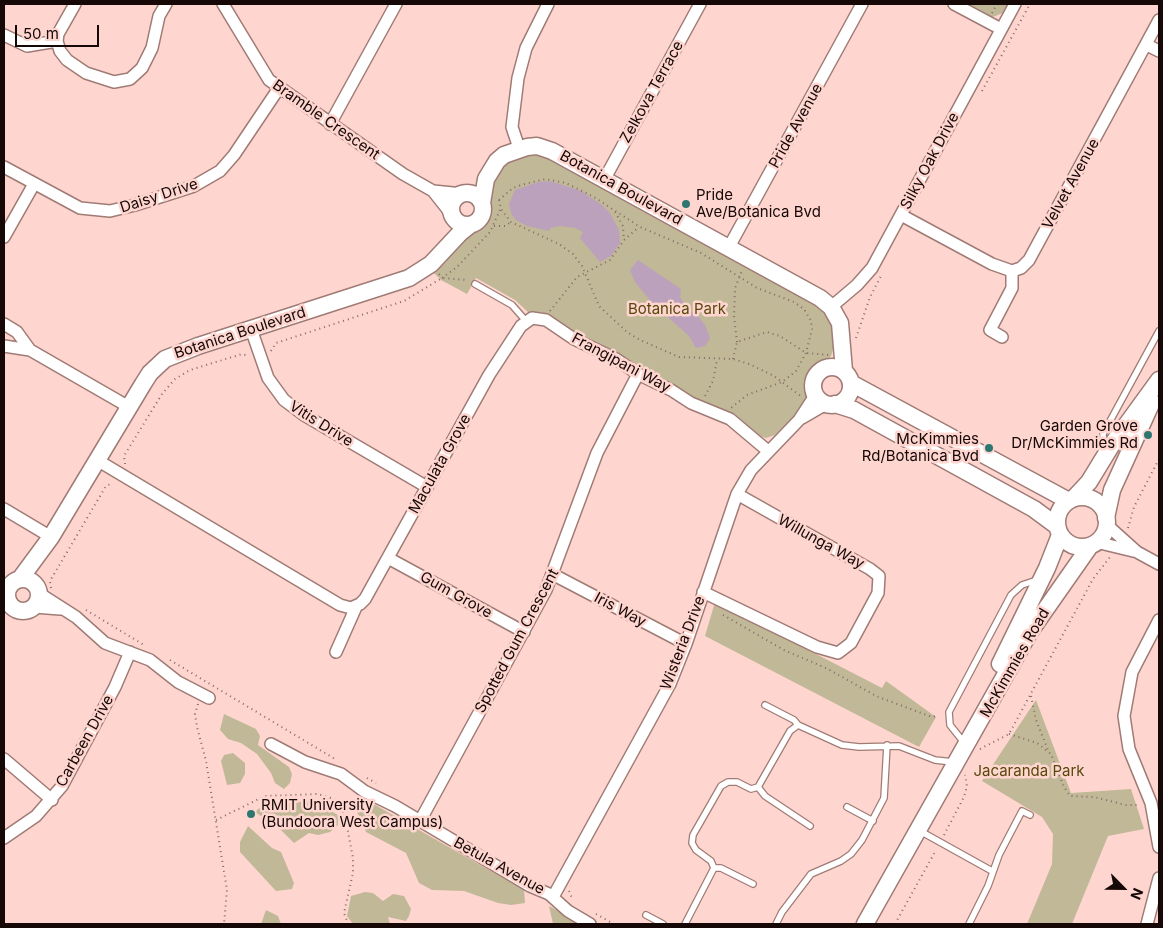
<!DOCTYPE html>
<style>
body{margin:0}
#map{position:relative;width:1163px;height:928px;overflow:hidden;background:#ffd6cf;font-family:Inter,sans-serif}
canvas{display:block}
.frame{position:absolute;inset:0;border:5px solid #150807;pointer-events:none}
.north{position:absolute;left:1098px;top:863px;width:50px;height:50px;-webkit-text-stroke:4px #ffd6cf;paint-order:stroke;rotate:113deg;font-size:14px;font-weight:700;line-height:20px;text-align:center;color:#150807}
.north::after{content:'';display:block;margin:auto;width:18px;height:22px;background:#150807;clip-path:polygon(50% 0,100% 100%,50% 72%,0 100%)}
.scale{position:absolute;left:15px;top:25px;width:84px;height:22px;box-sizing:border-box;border:2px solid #150807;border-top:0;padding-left:6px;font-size:15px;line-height:18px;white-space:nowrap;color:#150807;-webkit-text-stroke:4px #ffd6cf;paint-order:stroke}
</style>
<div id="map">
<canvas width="1163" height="928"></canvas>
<div class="frame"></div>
<div class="north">N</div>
<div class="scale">50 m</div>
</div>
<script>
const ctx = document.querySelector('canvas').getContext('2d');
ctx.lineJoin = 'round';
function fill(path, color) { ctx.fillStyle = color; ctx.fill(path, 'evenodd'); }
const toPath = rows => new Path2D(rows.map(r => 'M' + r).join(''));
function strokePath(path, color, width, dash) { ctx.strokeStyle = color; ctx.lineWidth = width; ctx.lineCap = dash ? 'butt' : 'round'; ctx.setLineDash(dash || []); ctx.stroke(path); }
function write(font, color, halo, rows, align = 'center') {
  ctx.font = font + ' Inter,sans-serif'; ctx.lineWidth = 5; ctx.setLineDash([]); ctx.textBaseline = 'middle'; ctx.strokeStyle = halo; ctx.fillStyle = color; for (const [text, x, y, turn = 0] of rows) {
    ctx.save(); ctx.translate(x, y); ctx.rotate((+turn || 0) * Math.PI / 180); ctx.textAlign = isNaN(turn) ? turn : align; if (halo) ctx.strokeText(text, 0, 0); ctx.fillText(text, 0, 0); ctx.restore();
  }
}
fill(toPath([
 [963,4,1009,4,1003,13,990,18],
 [531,153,553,158,554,162,571,172,575,171,623,197,624,201,694,239,699,238,750,268,751,270,804,299,808,298,824,309,833,325,835,343,831,356,814,375,809,396,803,407,775,435,766,438,759,436,727,411,693,398,673,385,581,338,548,315,541,312,529,313,515,300,476,278,467,294,441,280,433,272,446,262,453,251,482,223,487,212,490,184,506,162],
 [715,602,882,688,886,681,936,717,919,747,705,636],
 [1036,700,1071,793,1131,789,1144,829,1108,836,1072,924,1027,924,1052,864,1053,834,1042,817,982,781],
 [224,714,256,729,260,736,258,745,289,767,292,774,290,783,284,789,275,783,271,773,257,754,241,743,228,739,220,730],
 [233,753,245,763,245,774,240,783,227,785,221,761,224,755],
 [363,798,524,890,525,903,511,905,498,903,464,891,432,890,419,883,406,853,366,832,357,812],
 [313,801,338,815,338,825,330,832,318,835,309,833,294,843,280,829,255,812,264,804],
 [248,826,272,848,281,852,294,883,292,889,276,891,240,852,240,842],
 [365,892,373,893,383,901,393,894,404,896,411,909,409,916,406,921,388,917,390,924,353,924,347,916,351,896],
 [549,906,582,924,553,924],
 [266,910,278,916,281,924,261,924]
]), '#c1b898');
fill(toPath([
 [550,181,581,191,602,205,610,213,619,230,620,243,611,256,600,262,580,238,583,232,575,228,560,226,550,228,550,231,527,226,516,220,511,213,509,204,515,190,538,182],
 [638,260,681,289,680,297,687,309,697,315,705,325,710,338,705,346,696,348,689,336,653,304,635,282,630,270]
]), '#bba1bb');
const lane = toPath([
 [475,284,512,305,526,321],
 [1104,449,1103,434,1159,331],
 [765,705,794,720,798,725],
 [962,740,950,725,949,712,1011,595,1022,585,1037,580],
 [758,787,765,796,810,826],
 [847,807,873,821],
 [920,831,992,871],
 [714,868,721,868,753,884],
 [646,915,663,924],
 [685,924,714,868,711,861,696,850,692,843,693,835,721,786,728,782,737,782,751,789,758,787,790,731,798,725,842,745,859,747,899,746,935,760,953,762],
 [776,924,782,912,811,874,841,861,851,854,862,840,884,798,887,745],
 [969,924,988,886,999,855,1022,811,1030,815]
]);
const street = toPath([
 [75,4,58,34,57,41,60,51,67,60,86,73,114,82,130,79,142,68,152,48,159,16,166,4],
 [223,4,269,80,403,174,433,191,452,215],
 [954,4,1001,29],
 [4,35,27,46,57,41],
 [1147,45,1159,51],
 [330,124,396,4],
 [519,148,512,127,518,78,526,48,548,4],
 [4,167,80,208,110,211,135,205,194,186,220,171,234,155,279,88],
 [604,180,700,4],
 [433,191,463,194],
 [901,215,992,264,1012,271],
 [4,237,34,184],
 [729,247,862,4],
 [831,307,857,285,872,268,1015,4],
 [4,324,17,332,30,350],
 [251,329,268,378,284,400,304,415,427,487],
 [1002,337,990,330,1012,288,1012,271,1021,268,1029,260,1159,20],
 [4,346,30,350,129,407],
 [802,418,826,404],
 [97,460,340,605,351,608,360,604,365,599,489,375,521,326,532,318,546,320,574,339,616,359,638,374,671,390,691,403,730,419,768,451],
 [4,509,51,537],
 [1107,525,1137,552,1159,564],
 [1096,542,1133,551],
 [388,558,524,632],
 [554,575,686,644],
 [703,592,817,647,838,653,851,643,878,593,879,576,870,569,737,494],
 [40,594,76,617,105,643,150,660,178,682,209,698],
 [34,607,60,609],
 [1159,620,1132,672,1124,716,1129,749,1151,803,1159,847],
 [336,652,356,607],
 [271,744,305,762,341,774,364,791,395,806,530,886,549,894,568,911,590,924],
 [4,759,52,800],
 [420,821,546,590,597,453,638,374],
 [4,838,36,816,62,786,115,687,130,652],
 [553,897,670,684,686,644,737,494,751,470,799,420,816,394],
 [1147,924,1159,878]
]);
const secondary = toPath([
 '451 209a16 16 0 1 1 32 0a16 16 0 1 1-32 0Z',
 [482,203,486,179,497,161,504,155,527,147,537,146,552,151,820,298,831,307,840,323,844,371],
 '813 386a19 19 0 1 1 38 0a19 19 0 1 1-38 0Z',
 [851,383,1069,501],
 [835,404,854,410,1034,509,1057,526],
 '1057 522a25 25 0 1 1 50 0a25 25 0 1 1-50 0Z',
 [1074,498,1089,482,1111,446,1159,380],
 [1106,518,1112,490,1152,402],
 '7 595a16 16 0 1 1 32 0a16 16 0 1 1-32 0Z',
 [20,579,51,537,143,384,150,373,165,359,198,346,409,278,431,264,460,233,470,225],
 [1000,664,1047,568,1060,535],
 [865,924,1029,633,1090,546]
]);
strokePath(lane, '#a07b75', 8);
strokePath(street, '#a07b75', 14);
strokePath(secondary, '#a07b75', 19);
strokePath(toPath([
 [992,13,997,4],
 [982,91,1030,4],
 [499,200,513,188,521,185,545,179,566,183,594,197,640,227,701,253,757,288,794,302,804,309,811,321,812,329,806,353,796,371,782,382,747,395,731,408],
 [499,200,501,209,511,222,559,244,573,254,582,266,599,306,627,332,640,340,679,357,733,359,749,364,774,376,802,397],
 [615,212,623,226,624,240],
 [494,226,505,226,511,222],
 [439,274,442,278,457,267,490,232,500,210],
 [550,311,577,277,610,260,624,240,639,227],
 [856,338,870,297,881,276],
 [737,342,734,316,735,288,742,271],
 [271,351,276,343,404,301,442,278,467,280],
 [733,359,737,342,767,332,780,336,806,353,829,355],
 [705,396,713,381,717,360],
 [125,464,124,456,162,394,175,379,190,370,242,354,249,356],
 [1128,528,1134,507,1159,459],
 [51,588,50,581,106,486,113,483],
 [86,610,144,645],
 [723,615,784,650,828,669,876,696,932,717,936,716],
 [170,660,335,759],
 [1031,696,1036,720,1048,750],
 [198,704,195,714,197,727,206,761,227,890,224,924],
 [1009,734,1037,743,1051,754,1064,787,1070,796,1094,797,1126,805,1139,805],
 [980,749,1009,734,1093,579,1110,557],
 [367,778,376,783],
 [216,820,265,796,318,794,334,799,341,806,345,816,353,858,353,873,344,913,348,924],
 [944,835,964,797,967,786,965,775],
 [569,891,573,900],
 [596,914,614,924],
 [895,924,936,850]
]), '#846a66', 2, [1, 4]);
strokePath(lane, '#fff', 5.5);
strokePath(street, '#fff', 11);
strokePath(secondary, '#fff', 16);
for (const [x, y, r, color] of [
 [686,204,5,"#2e7771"],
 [1148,435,5,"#2e7771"],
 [989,448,5,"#2e7771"],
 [251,814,5,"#2e7771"]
]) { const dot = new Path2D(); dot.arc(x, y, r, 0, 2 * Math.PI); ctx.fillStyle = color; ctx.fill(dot); strokePath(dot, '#ffd6cf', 2); }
write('15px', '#150807', '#ffd6cf', [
 ["Zelkova Terrace",652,92,-61],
 ["Bramble Crescent",326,120,35],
 ["Pride Avenue",796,126,-61],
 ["Silky Oak Drive",930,161,-62],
 ["Velvet Avenue",1071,184,-61],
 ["Botanica Boulevard",621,188,29],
 ["Daisy Drive",159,196,-18],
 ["Botanica Boulevard",240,333,-18],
 ["Frangipani Way",621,363,28],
 ["Vitis Drive",321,424,32],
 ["Maculata Grove",440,464,-61],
 ["Willunga Way",821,542,29],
 ["Gum Grove",456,595,29],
 ["Iris Way",620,610,28],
 ["Spotted Gum Crescent",517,641,-62],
 ["Wisteria Drive",683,643,-69],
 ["McKimmies Road",1015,663,-60],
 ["Carbeen Drive",85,741,-61],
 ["Betula Avenue",499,866,29]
]);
write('15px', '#150807', '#ffd6cf', [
 ["Pride",696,195],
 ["Ave/Botanica Bvd",696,212],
 ["Garden Grove",1138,426,"right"],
 ["Dr/McKimmies Rd",1138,443,"right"],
 ["McKimmies",979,439,"right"],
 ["Rd/Botanica Bvd",979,456,"right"],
 ["RMIT University",261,805],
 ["(Bundoora West Campus)",261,822]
], 'left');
write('15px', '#58480c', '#ffd6cf', [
 ["Botanica Park",677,309],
 ["Jacaranda Park",1029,771]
]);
</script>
